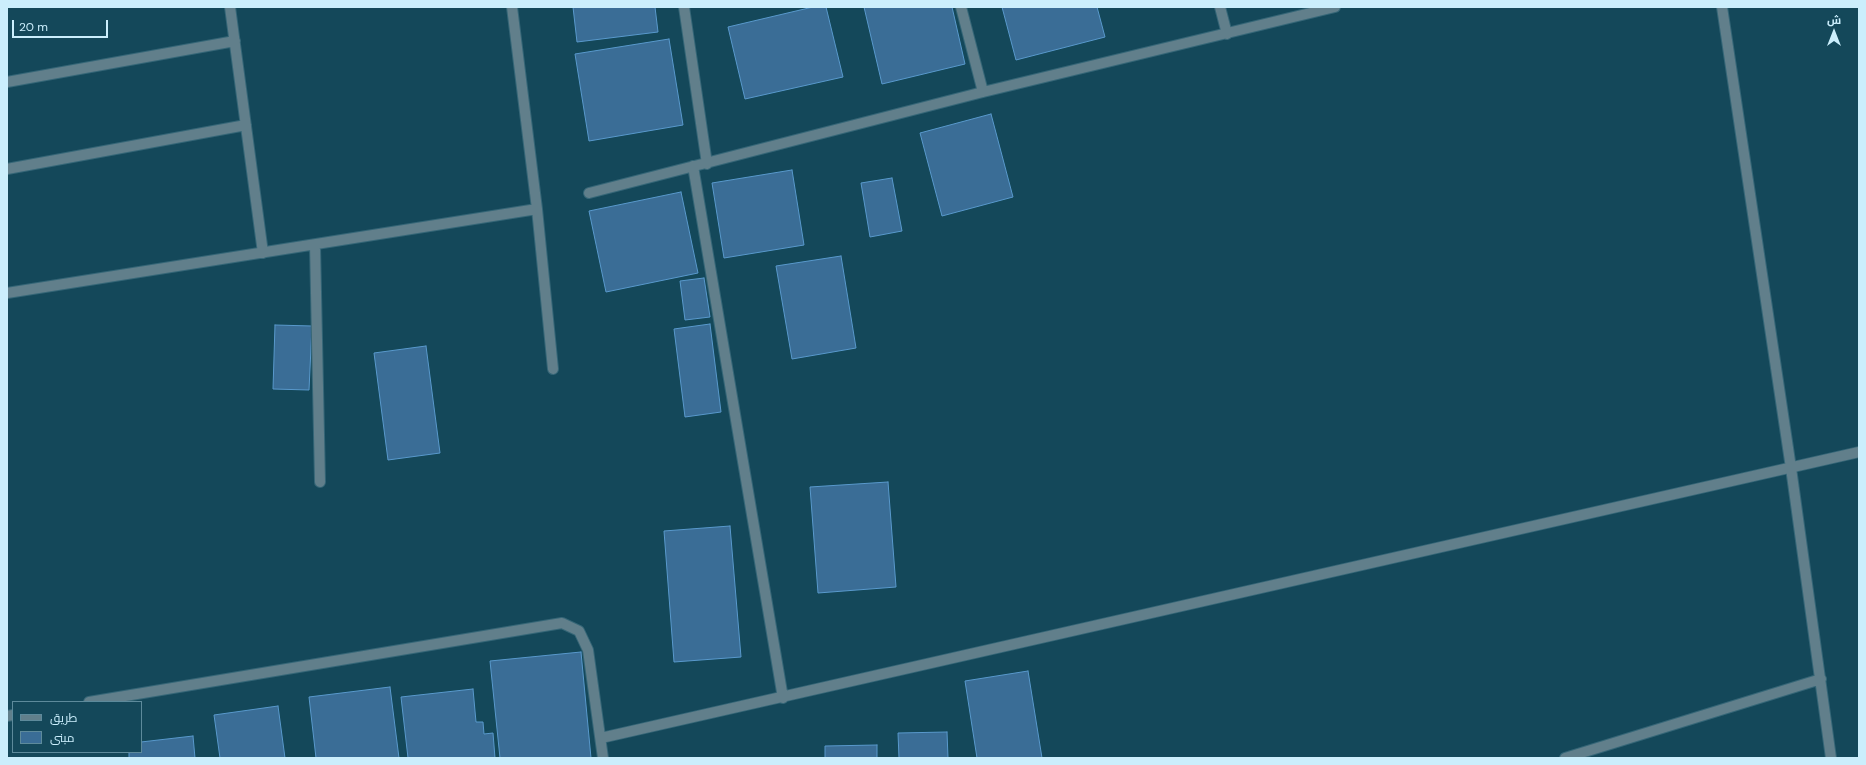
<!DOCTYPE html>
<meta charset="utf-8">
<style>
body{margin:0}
#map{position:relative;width:1866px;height:765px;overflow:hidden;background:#14485a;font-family:"DM Sans",Cairo,sans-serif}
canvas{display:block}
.frame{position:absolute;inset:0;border:8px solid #cbeefc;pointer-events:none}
.legend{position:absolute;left:12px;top:701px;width:130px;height:52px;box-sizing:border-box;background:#14485a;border:1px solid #5d8a9b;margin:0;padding:5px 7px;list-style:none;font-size:12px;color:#cbeefc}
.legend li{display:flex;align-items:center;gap:8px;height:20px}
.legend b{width:20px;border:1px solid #5d8a9b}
.north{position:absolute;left:1814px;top:12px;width:40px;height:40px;-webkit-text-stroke:3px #14485a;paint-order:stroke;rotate:0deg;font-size:11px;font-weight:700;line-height:16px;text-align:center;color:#cbeefc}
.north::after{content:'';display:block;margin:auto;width:14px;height:18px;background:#cbeefc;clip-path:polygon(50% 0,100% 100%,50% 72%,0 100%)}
.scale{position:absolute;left:12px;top:20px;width:96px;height:18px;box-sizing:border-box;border:2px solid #cbeefc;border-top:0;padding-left:5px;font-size:12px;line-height:14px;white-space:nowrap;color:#cbeefc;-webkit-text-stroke:3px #14485a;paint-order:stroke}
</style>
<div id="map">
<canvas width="1866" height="765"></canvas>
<div class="frame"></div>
<ul class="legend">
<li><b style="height:5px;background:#617f8b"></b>طريق</li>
<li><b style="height:11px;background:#3a6d96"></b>مبنى</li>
</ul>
<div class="north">ش</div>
<div class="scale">20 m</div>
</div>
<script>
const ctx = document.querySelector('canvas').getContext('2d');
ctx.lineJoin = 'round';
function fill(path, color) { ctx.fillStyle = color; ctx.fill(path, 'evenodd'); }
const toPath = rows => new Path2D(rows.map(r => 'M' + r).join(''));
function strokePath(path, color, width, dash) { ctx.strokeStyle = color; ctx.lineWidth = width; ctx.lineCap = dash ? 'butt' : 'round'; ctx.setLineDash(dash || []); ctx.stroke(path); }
const building = toPath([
 [573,7,655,7,658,32,577,42,573,7],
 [813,7,826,7,843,77,745,99,728,27,813,7],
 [864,7,952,7,965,64,882,84,864,7],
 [1002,7,1097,7,1105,37,1016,60,1002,7],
 [669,39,683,125,589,141,575,54,669,39],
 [991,114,1013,197,942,216,920,133,991,114],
 [792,170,804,245,724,258,712,183,792,170],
 [892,178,902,231,870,237,861,183,892,178],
 [681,192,698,273,606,292,589,211,681,192],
 [841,256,856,348,792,359,776,266,841,256],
 [704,278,710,317,685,320,680,281,704,278],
 [710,324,721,412,685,417,674,329,710,324],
 [275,325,312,326,309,390,273,389,275,325],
 [426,346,440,453,388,460,374,353,426,346],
 [888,482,896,587,818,593,810,487,888,482],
 [730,526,741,657,674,662,664,531,730,526],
 [581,652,591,758,500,758,490,661,581,652],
 [1028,671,1042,758,977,758,965,681,1028,671],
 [390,687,399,758,316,758,309,697,390,687],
 [473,689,476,722,483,722,484,734,493,733,495,758,408,758,401,697,473,689],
 [278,706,285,758,220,758,214,715,278,706],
 [947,732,948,758,899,758,898,733,947,732],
 [193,736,195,758,129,758,129,752,141,752,141,742,193,736],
 [877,745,877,758,825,758,825,746,877,745]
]);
fill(building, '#3a6d96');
strokePath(building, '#5999cc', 1);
const minor = toPath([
 [230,7,263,253],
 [512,7,537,209,553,369],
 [684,7,707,164],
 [961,7,983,92],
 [1220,7,1227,34],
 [1722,7,1791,468,1831,758],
 [7,82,235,41],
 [693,166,783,698],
 [7,169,246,125],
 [589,193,983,92,1335,7],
 [315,245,320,482],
 [7,293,537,209],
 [89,702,562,623,579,631,588,650,603,758],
 [7,716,13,715],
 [601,738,1859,452],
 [1565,758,1821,679]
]);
strokePath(minor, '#356677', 12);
strokePath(minor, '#617f8b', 10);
</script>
